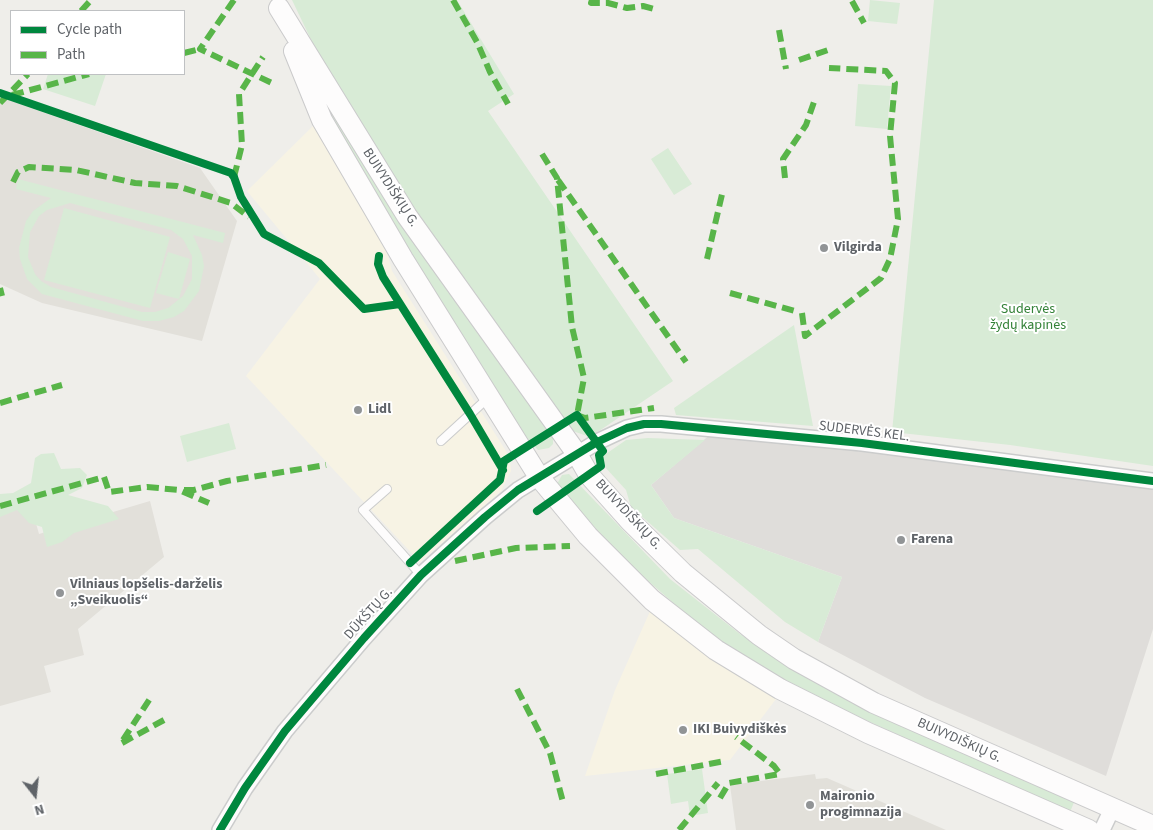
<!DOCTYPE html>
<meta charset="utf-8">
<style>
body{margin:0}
#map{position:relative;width:1153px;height:830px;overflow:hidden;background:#efeeea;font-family:"Source Sans 3",sans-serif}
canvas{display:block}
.legend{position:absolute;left:10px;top:10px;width:175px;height:65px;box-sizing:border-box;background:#fff;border:1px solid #bfc1c3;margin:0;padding:6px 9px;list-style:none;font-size:15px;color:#5f6368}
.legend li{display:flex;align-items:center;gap:10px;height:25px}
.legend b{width:25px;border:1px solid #bfc1c3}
.north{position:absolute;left:10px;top:770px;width:50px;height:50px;-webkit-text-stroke:4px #fff;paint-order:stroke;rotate:164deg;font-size:14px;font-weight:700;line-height:20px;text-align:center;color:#5f6368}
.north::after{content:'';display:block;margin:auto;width:18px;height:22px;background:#5f6368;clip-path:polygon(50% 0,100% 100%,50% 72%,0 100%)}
</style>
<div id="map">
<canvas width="1153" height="830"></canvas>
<ul class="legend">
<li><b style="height:6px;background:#00873e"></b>Cycle path</li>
<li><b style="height:6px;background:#58b549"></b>Path</li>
</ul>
<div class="north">N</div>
</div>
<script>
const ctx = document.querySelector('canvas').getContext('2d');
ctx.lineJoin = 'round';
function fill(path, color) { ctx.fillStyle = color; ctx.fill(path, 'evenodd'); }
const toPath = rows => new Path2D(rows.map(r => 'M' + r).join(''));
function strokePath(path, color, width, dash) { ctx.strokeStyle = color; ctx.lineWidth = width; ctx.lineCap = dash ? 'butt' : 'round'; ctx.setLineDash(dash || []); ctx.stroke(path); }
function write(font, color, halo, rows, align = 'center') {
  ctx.font = font + ' "Source Sans 3",sans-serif'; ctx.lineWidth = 4; ctx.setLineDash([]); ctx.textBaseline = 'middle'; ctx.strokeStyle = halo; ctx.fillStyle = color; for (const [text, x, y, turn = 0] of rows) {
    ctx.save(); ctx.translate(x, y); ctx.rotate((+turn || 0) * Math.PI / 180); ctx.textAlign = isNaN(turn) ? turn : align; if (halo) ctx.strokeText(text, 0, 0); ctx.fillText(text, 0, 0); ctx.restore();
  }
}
fill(toPath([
 [314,125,386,248,392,271,506,451,510,461,511,471,501,491,420,562,246,376,320,279,247,191],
 [651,609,716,659,776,699,730,760,585,776,615,690]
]), '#f7f3e4');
fill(toPath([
 [712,433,1153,485,1153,629,1106,776,925,698,818,642,842,577,674,518,651,485]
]), '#dfddda');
fill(toPath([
 [0,97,200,168,237,221,202,341,42,303,0,284],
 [150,501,164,557,78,629,84,655,44,666,51,692,0,706,0,511,30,502,39,534],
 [815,774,816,779,827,778,946,830,736,830,730,785]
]), '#e2e0da');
fill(toPath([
 [292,0,457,0,514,94,488,111,673,381,599,431,587,436,570,430,425,229,327,73],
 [870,0,900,3,897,24,868,21],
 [934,0,1153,0,1153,466,1010,445,892,432],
 [299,51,553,436,553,444,549,448,538,450,527,438,412,260,329,117],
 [48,74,106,74,95,106,43,89],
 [858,84,891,86,887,129,855,126],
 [668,148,692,184,674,195,651,159],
 [18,179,225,233,223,243,193,235,202,255,204,266,199,291,184,311,174,317,159,321,143,321,42,294,27,279,20,259,19,248,26,221,33,211,51,198,16,189],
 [70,203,171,230,183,239,192,256,192,279,183,296,168,308,155,312,142,312,51,287,41,281,35,274,28,257,30,232,39,216,47,210],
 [64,208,170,237,150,308,44,280],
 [168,252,190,259,179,299,156,293],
 [794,325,813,426,676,415,674,408],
 [229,423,236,449,187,462,180,436],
 [648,438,705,440,651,485,674,518,842,577,818,642,785,622,698,549,680,550,631,507,626,490,604,466,603,456,626,440],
 [54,453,61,469,80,468,87,475,82,488,68,495,108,506,119,519,74,533,62,542,47,547,42,527,29,523,17,510,0,517,0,494,13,493,31,483,35,458,41,454],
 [569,474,670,579,740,634,785,663,1075,800,1070,812,810,695,741,654,702,628,639,573,596,529,557,484,562,475],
 [702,769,708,813,690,816,688,801,671,804,667,774]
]), '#d8ebd6');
const lane = toPath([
 [441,441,489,397],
 [387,489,363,510,421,575]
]);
const street = toPath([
 [220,830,245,788,285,731,364,638,421,575,485,517,518,490,597,442,627,428,644,424,661,424,862,443,1153,481],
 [1102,830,1112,809]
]);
const secondary = toPath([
 [279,8,407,216,577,454,589,475,630,521,683,573,759,635,794,659,874,703,1153,826],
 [294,51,322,120,403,259,539,477,588,536,652,600,716,650,780,689,868,733,1089,830]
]);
strokePath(lane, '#cbcccc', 10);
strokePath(street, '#cbcccc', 18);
strokePath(secondary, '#cacacb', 22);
strokePath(lane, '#fdfcfc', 8);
strokePath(street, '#fdfcfc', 15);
strokePath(secondary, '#fdfcfc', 20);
strokePath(toPath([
 [234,0,200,49,276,85],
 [453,0,477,42,490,72,508,104],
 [592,0,591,3,608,3,627,8,643,6,658,10],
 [852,1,864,23],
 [81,11,91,0],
 [779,30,786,69],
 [184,53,200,49],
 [799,60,831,49],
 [12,95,89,74],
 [0,103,28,74],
 [542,154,557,178,572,327,584,378,577,415,574,417],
 [234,177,242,145,239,94,263,57],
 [785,178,783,159,806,125,815,99],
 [558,180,686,362],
 [13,182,18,172,29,167,76,170,135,183,177,186,231,203,249,217],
 [707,259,723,190],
 [0,288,2,296],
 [730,293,795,311],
 [802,313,805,336,881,278,890,259,898,219,890,136,895,83,886,71,829,68],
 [0,403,62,385],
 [577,415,585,418,654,408],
 [184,490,194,490,227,481,326,465],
 [0,506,104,477,109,492,147,487,179,490,209,503],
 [455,561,516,548,570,546],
 [517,689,550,753,563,802],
 [123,740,151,697],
 [122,743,164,720],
 [656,774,725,761],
 [720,798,729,783,780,774,774,766,736,737],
 [679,830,718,783]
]), '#58b549', 6, [12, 6]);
strokePath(toPath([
 [0,93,231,173,234,177,241,197,264,234,319,263,364,309,400,304],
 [379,256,378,264,383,277,470,414,503,470],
 [410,563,500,480,504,461,577,415,603,451,599,455,601,466,537,511],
 [220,830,245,788,285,731,364,638,421,575,485,517,518,490,597,442,627,428,644,424,661,424,862,443,1153,481]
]), '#00873e', 8);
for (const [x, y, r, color] of [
 [824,248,5,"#919496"],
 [358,410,5,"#919496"],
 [901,540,5,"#919496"],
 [60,593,5,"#919496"],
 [683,730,5,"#919496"],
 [810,805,5,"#919496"]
]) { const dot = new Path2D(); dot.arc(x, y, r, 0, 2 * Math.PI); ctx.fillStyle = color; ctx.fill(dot); strokePath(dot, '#fff', 2); }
write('14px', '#5f6368', '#fff', [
 ["BUIVYDIŠKIŲ G.",390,188,57],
 ["SUDERVĖS KEL.",864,432,7],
 ["BUIVYDIŠKIŲ G.",628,515,47],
 ["DŪKŠTŲ G.",369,614,-48],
 ["BUIVYDIŠKIŲ G.",959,741,24]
]);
write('bold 14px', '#5f6368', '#fff', [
 ["Vilgirda",834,248],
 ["Lidl",368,410],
 ["Farena",911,540],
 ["Vilniaus lopšelis-darželis",70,585],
 ["„Sveikuolis“",70,601],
 ["IKI Buivydiškės",693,730],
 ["Maironio",820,797],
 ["progimnazija",820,813]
], 'left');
write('14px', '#348238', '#fff', [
 ["Sudervės",1028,310],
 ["žydų kapinės",1028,326]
]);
</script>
